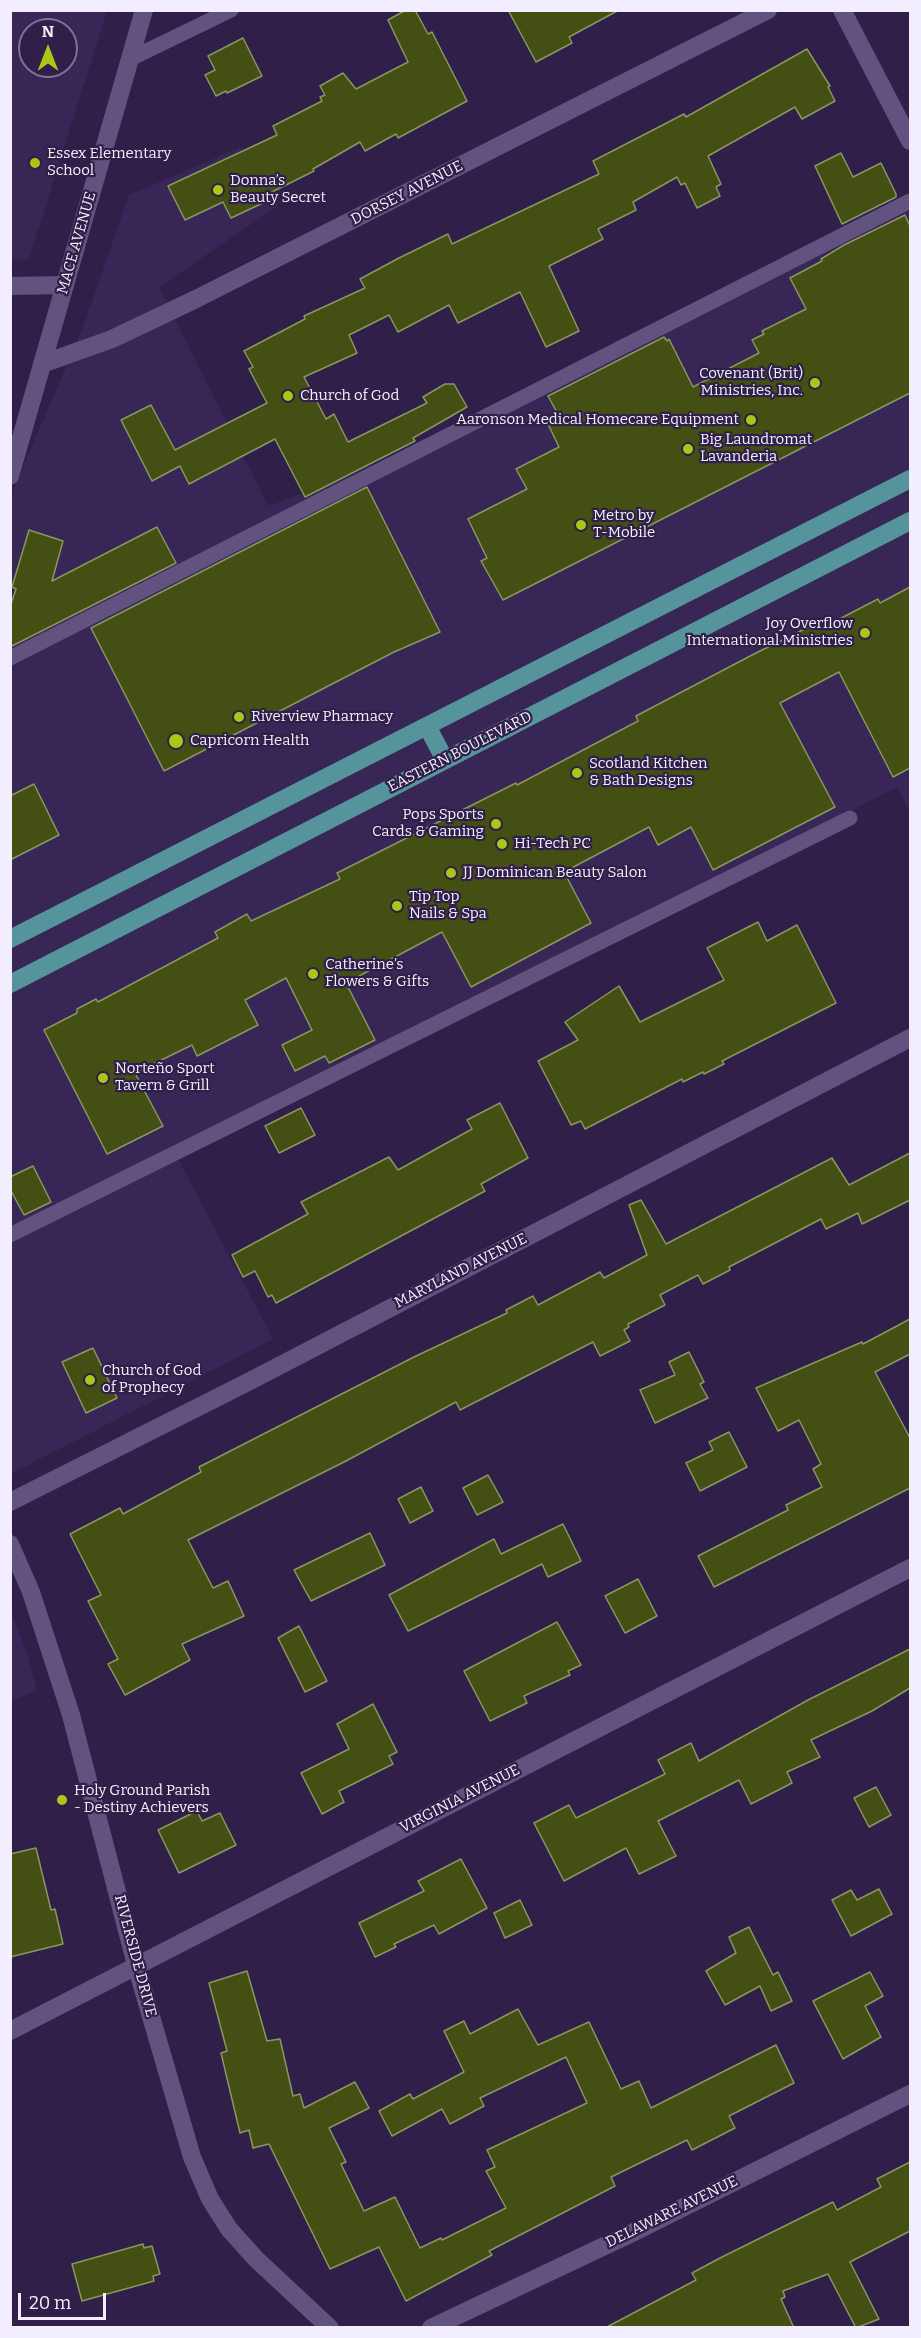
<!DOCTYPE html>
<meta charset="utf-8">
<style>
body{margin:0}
#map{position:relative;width:921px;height:2338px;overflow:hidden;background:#302049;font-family:Bitter,serif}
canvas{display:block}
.frame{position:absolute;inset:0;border:12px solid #f3eeff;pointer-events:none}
.north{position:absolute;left:18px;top:18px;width:60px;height:60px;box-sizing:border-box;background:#302049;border:2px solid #7e7292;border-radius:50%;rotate:0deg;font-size:16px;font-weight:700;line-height:24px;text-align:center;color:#f3eeff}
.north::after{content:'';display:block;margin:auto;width:21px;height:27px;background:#abc615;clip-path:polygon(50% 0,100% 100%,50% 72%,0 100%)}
.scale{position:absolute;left:18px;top:2293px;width:88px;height:27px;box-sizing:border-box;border:3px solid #f3eeff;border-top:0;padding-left:8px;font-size:18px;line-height:21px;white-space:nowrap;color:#f3eeff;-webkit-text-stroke:4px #302049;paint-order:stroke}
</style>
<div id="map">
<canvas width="921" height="2338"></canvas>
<div class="frame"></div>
<div class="north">N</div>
<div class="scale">20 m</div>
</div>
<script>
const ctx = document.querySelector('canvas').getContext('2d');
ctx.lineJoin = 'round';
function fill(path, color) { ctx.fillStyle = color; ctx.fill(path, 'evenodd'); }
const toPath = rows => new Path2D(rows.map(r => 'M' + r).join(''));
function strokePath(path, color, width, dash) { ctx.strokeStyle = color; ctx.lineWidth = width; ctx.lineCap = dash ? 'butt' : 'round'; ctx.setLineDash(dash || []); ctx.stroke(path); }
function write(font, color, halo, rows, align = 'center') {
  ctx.font = font + ' Bitter,serif'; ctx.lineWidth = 4.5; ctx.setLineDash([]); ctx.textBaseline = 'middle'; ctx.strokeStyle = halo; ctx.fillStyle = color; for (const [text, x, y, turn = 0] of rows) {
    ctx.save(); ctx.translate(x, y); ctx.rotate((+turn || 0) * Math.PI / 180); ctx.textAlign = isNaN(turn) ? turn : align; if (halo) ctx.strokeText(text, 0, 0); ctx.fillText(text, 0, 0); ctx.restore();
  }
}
fill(toPath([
 [11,10,107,11,29,259,11,260],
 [30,30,66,30,66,66,30,66],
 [241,147,278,206,159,287,268,506,427,449,910,201,910,812,897,787,177,1157,273,1339,11,1474,11,495,81,333,129,195],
 [11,1610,27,1654,37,1690,11,1701]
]), '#382656');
const building = toPath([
 [406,10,415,10,428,34,432,32,467,101,398,138,396,134,365,151,360,142,313,169,314,171,260,198,263,203,231,218,223,202,185,220,168,186,277,135,273,126,322,101,320,97,325,95,320,86,343,73,356,89,408,62,388,20,406,10],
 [508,10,619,10,569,37,572,43,536,62,508,10],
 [243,38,262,76,227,93,226,91,216,96,205,75,215,70,208,56,243,38],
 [807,49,830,86,828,87,835,101,802,119,795,107,708,156,721,184,716,187,720,196,697,208,685,183,681,185,677,177,633,202,636,210,598,229,603,239,549,266,579,331,546,347,520,292,458,323,449,305,398,332,389,315,349,335,357,353,304,377,326,419,334,414,348,442,427,403,423,397,445,384,454,384,467,407,413,438,415,441,305,497,275,439,189,484,180,466,152,481,121,420,151,405,175,450,267,403,249,369,253,367,244,351,305,319,304,316,365,288,360,279,399,258,448,234,452,244,599,174,593,161,684,114,686,117,807,49],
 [841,153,853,177,881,163,896,194,896,197,842,224,815,166,841,153],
 [905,215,910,226,910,393,503,600,481,561,487,558,468,519,527,489,516,469,559,447,547,422,559,416,548,396,664,337,667,341,669,339,693,387,759,353,752,340,764,334,762,331,806,309,790,278,822,261,821,259,844,245,905,215],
 [367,487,440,632,394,652,164,771,91,628,367,487],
 [157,527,176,563,10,647,10,607,16,589,12,587,29,530,63,541,52,581,157,527],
 [910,587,910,768,893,777,839,672,780,703,835,807,713,870,691,827,658,845,649,827,564,872,591,923,471,987,442,932,346,983,375,1040,329,1063,325,1056,295,1071,282,1045,312,1030,286,978,245,1000,258,1025,197,1056,192,1045,135,1073,163,1126,107,1154,44,1030,77,1013,77,1009,96,999,98,1002,218,938,215,932,247,914,251,921,340,879,337,873,516,783,517,785,638,721,636,716,754,654,817,623,820,629,878,599,880,603,910,587],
 [34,784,59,835,10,860,10,796,34,784],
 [758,922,767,941,797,925,836,1003,722,1061,724,1064,704,1074,703,1072,683,1082,682,1079,585,1129,581,1121,571,1125,538,1061,578,1040,565,1022,619,986,640,1022,724,980,707,948,758,922],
 [500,1103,528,1158,481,1184,485,1191,276,1303,272,1295,268,1297,255,1271,243,1277,232,1255,308,1214,301,1202,389,1157,398,1170,472,1129,467,1120,500,1103],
 [301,1108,315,1135,279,1153,265,1126,301,1108],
 [910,1153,910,1200,862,1224,858,1213,826,1229,821,1219,729,1267,730,1270,703,1284,698,1275,660,1295,665,1305,628,1324,629,1327,624,1330,630,1341,600,1356,593,1342,460,1410,456,1402,346,1461,188,1540,213,1588,228,1581,244,1616,182,1644,190,1660,125,1695,108,1664,118,1659,88,1601,101,1595,70,1534,120,1508,123,1514,201,1472,199,1467,414,1357,507,1313,506,1310,533,1296,538,1305,600,1272,604,1278,647,1255,629,1205,641,1200,666,1244,832,1158,849,1185,910,1153],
 [33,1166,51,1202,24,1215,10,1189,10,1177,33,1166],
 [910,1319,910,1354,875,1372,910,1438,910,1488,714,1587,698,1556,788,1510,786,1505,822,1487,813,1469,821,1464,799,1420,778,1431,756,1388,862,1342,863,1344,910,1319],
 [93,1348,117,1398,86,1413,62,1362,93,1348],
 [689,1352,704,1382,700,1384,708,1398,655,1423,640,1390,675,1375,669,1362,689,1352],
 [729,1432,747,1467,700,1491,686,1463,713,1450,709,1442,729,1432],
 [488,1475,503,1502,477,1515,463,1488,488,1475],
 [421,1487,433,1511,410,1523,398,1499,421,1487],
 [563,1524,581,1561,548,1577,542,1564,408,1631,389,1595,494,1539,501,1554,563,1524],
 [370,1533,385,1565,311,1601,294,1570,370,1533],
 [638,1579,657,1616,625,1633,605,1596,638,1579],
 [557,1622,581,1665,568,1671,570,1675,524,1696,527,1703,490,1721,464,1671,557,1622],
 [299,1626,327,1681,305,1692,278,1638,299,1626],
 [910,1649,910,1688,872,1711,811,1740,820,1757,787,1772,792,1783,751,1804,739,1780,658,1821,676,1856,639,1874,626,1848,564,1881,534,1823,569,1805,576,1818,665,1774,658,1760,691,1743,699,1761,808,1700,910,1649],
 [373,1704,397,1752,389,1756,393,1764,339,1791,344,1802,322,1814,301,1773,349,1749,337,1724,373,1704],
 [876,1787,891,1815,869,1827,854,1798,876,1787],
 [197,1811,202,1821,220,1813,236,1845,179,1873,158,1830,197,1811],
 [36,1848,51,1910,55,1909,63,1944,10,1957,10,1854,36,1848],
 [461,1859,487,1908,439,1934,434,1925,394,1944,396,1947,375,1957,359,1923,424,1891,418,1881,461,1859],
 [879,1889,892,1914,851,1936,832,1900,851,1890,857,1900,879,1889],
 [520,1900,532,1925,505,1938,494,1913,520,1900],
 [749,1927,773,1975,778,1972,792,2001,771,2011,760,1986,725,2005,706,1971,736,1953,729,1937,749,1927],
 [247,1971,267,2041,280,2039,293,2096,300,2094,304,2108,355,2082,369,2108,329,2128,346,2162,341,2164,364,2211,395,2197,420,2248,441,2238,442,2240,506,2208,486,2171,495,2167,487,2150,587,2103,566,2057,480,2098,484,2106,450,2124,442,2109,392,2136,379,2111,410,2094,413,2099,464,2072,444,2031,464,2021,470,2034,518,2009,538,2045,589,2022,621,2089,639,2081,651,2108,776,2045,794,2083,729,2116,735,2128,692,2150,687,2140,611,2177,615,2186,489,2251,492,2255,406,2301,379,2247,330,2269,269,2144,253,2148,249,2130,240,2133,221,2053,227,2051,209,1983,247,1971],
 [870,1972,883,1996,865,2006,881,2037,843,2059,813,2001,870,1972],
 [910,2162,910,2231,850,2262,879,2319,856,2328,828,2274,783,2291,785,2297,781,2299,794,2328,605,2328,696,2280,692,2273,722,2257,833,2202,837,2210,881,2187,877,2179,910,2162],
 [143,2244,144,2248,152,2246,160,2274,153,2276,154,2281,82,2301,72,2264,143,2244]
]);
fill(building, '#444f14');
strokePath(building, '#8a9662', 1.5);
strokePath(toPath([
 [130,59,231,10],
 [10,658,910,201],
 [10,1235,850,818]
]), '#625280', 15);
strokePath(toPath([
 [842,10,910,141],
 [10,286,65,285],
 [42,364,112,339,196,299,768,10],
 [10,1502,250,1381,910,1038],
 [10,2031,910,1568],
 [431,2328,634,2232,910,2094]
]), '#625280', 18);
strokePath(toPath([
 [10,476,144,10],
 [10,1544,31,1592,71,1715,136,1965,192,2157,210,2199,229,2229,256,2259,330,2328]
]), '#625280', 18);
strokePath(toPath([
 [427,726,445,760],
 [10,939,910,479],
 [10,984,910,521]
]), '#54949a', 18);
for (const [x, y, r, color] of [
 [35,163,6,"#abc615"],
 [218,190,6,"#abc615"],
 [815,383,6,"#abc615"],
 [288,396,6,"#abc615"],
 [751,420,6,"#abc615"],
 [688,449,6,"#abc615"],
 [581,525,6,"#abc615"],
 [865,633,6,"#abc615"],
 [239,717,6,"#abc615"],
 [176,741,8,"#abc615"],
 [577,773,6,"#abc615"],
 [496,824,6,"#abc615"],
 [502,844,6,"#abc615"],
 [451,873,6,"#abc615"],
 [397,906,6,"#abc615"],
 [313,974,6,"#abc615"],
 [103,1078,6,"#abc615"],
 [90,1380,6,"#abc615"],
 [62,1800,6,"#abc615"]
]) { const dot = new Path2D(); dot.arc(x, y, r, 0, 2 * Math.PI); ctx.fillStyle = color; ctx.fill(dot); strokePath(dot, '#302049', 2); }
write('15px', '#f3eeff', '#302049', [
 ["Essex Elementary",47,154],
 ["School",47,171],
 ["Donna’s",230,181],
 ["Beauty Secret",230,198],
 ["Covenant (Brit)",803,374,"right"],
 ["Ministries, Inc.",803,391,"right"],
 ["Church of God",300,396],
 ["Aaronson Medical Homecare Equipment",739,420,"right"],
 ["Big Laundromat",700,440],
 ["Lavanderia",700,457],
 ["Metro by",593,516],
 ["T-Mobile",593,533],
 ["Joy Overflow",853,624,"right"],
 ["International Ministries",853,641,"right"],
 ["Riverview Pharmacy",251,717],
 ["Capricorn Health",190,741],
 ["Scotland Kitchen",589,764],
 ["& Bath Designs",589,781],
 ["Pops Sports",484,815,"right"],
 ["Cards & Gaming",484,832,"right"],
 ["Hi-Tech PC",514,844],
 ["JJ Dominican Beauty Salon",463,873],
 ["Tip Top",409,897],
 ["Nails & Spa",409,914],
 ["Catherine’s",325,965],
 ["Flowers & Gifts",325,982],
 ["Norteño Sport",115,1069],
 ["Tavern & Grill",115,1086],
 ["Church of God",102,1371],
 ["of Prophecy",102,1388],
 ["Holy Ground Parish",74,1791],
 ["- Destiny Achievers",74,1808]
], 'left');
write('15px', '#f3eeff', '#302049', [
 ["DORSEY AVENUE",407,193,-27],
 ["MACE AVENUE",77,243,-74],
 ["EASTERN BOULEVARD",460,752,-27],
 ["MARYLAND AVENUE",461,1271,-27],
 ["VIRGINIA AVENUE",460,1799,-27],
 ["RIVERSIDE DRIVE",135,1956,75],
 ["DELAWARE AVENUE",672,2212,-26]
]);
</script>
